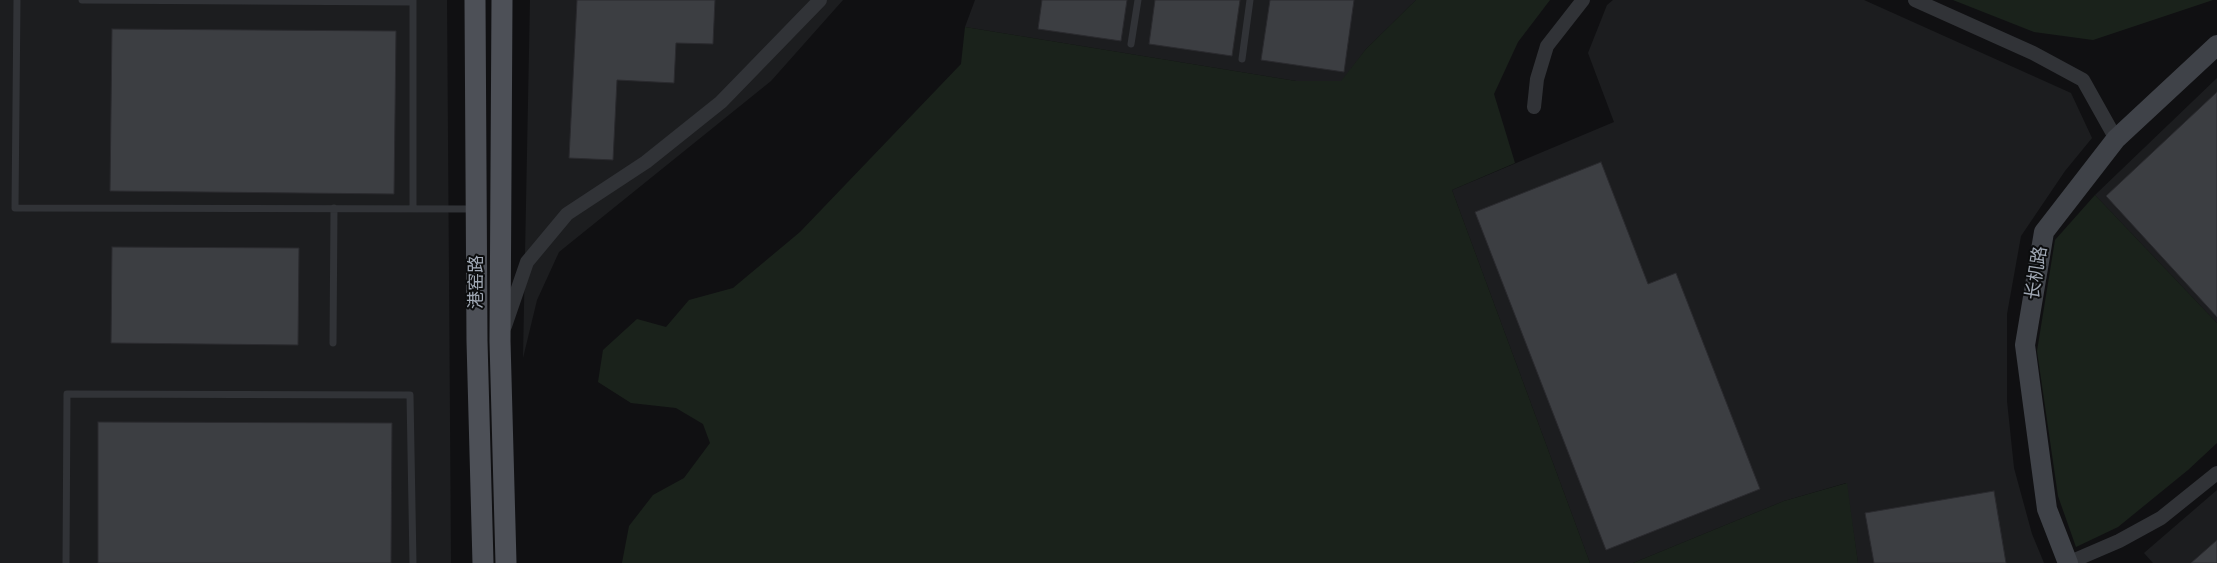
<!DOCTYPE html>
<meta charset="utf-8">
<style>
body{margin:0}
canvas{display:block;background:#101012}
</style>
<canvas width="2217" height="563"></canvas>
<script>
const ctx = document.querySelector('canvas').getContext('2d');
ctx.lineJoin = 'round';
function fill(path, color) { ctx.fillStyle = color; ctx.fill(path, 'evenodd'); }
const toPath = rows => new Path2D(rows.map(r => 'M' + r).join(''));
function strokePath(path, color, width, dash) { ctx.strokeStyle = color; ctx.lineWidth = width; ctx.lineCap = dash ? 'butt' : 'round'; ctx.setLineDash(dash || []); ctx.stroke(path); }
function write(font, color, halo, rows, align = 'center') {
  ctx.font = font + ' Manrope,"Noto Sans SC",sans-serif'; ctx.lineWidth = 4; ctx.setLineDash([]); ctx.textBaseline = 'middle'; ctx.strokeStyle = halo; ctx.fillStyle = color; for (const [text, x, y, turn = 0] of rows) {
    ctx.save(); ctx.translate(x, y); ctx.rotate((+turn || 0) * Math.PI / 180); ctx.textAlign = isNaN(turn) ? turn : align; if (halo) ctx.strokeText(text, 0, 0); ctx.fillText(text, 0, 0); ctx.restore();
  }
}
fill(toPath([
 [0,0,447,0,451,563,0,563],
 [530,0,843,0,771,81,559,252,537,300,523,358],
 [975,0,1416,0,1366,49,1342,81,1296,81,965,27],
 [1613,0,1864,0,2071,93,2092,138,2065,171,2021,236,2007,314,2007,401,2014,468,2032,534,2044,563,1858,563,1846,483,1784,501,1633,563,1590,563,1452,190,1614,122,1588,53,1607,5],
 [2217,78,2217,323,2095,195],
 [2217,490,2217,563,2153,563,2144,553]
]), '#1c1d1f');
fill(toPath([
 [1416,0,1550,0,1518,42,1494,94,1515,163,1452,190,1590,563,622,563,629,526,653,495,684,478,710,443,703,424,676,408,631,403,598,382,603,350,637,319,666,327,689,300,733,288,800,232,961,64,965,27,1296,81,1341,81,1366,49],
 [1953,0,2213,0,2093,40,2034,32],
 [2095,195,2217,323,2217,443,2188,470,2118,527,2076,547,2058,496,2037,351,2055,240],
 [1847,483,1858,563,1633,563,1784,501]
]), '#1a221b');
const building = toPath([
 [577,0,715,0,713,44,676,43,674,83,617,80,613,160,569,158,577,0],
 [1042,0,1127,0,1121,41,1038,29,1042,0],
 [1155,0,1240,0,1232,56,1149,44,1155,0],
 [1270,0,1354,0,1344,72,1261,60,1270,0],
 [112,29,396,31,394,194,110,191,112,29],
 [2217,92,2217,317,2106,196,2217,92],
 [1601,162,1648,284,1676,273,1760,489,1606,550,1475,212,1601,162],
 [112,247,299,248,298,345,111,343,112,247],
 [98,422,392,423,391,563,98,563,98,422],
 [1994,491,2006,563,1874,563,1865,513,1994,491],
 [2217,540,2217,563,2191,563,2217,540]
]);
fill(building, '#3c3e42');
strokePath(building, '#2a2a2e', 1);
strokePath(toPath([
 [17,0,15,208,474,209],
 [82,0,413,2],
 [413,0,413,209],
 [1131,44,1138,0],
 [1242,59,1250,0],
 [333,343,334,208],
 [66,563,67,394,410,395,413,563]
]), '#313337', 7);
strokePath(toPath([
 [1915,0,2033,53,2083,80,2116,139],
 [1534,107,1537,79,1547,46,1583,0],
 [505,326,527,262,567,214,646,162,721,102,820,0],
 [2068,563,2119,541,2161,518,2217,473]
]), '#313337', 14);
strokePath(toPath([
 [2068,563,2047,509,2025,345,2044,232,2116,139,2217,45]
]), '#3f4248', 20);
strokePath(toPath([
 [475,0,477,341,483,563],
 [502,0,500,341,506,563]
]), '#4d5057', 21);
write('18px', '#a0a8b4', '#0b0c0d', [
 ["长机路",2037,273,-81],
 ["港窑路",477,282,-90]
]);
</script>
